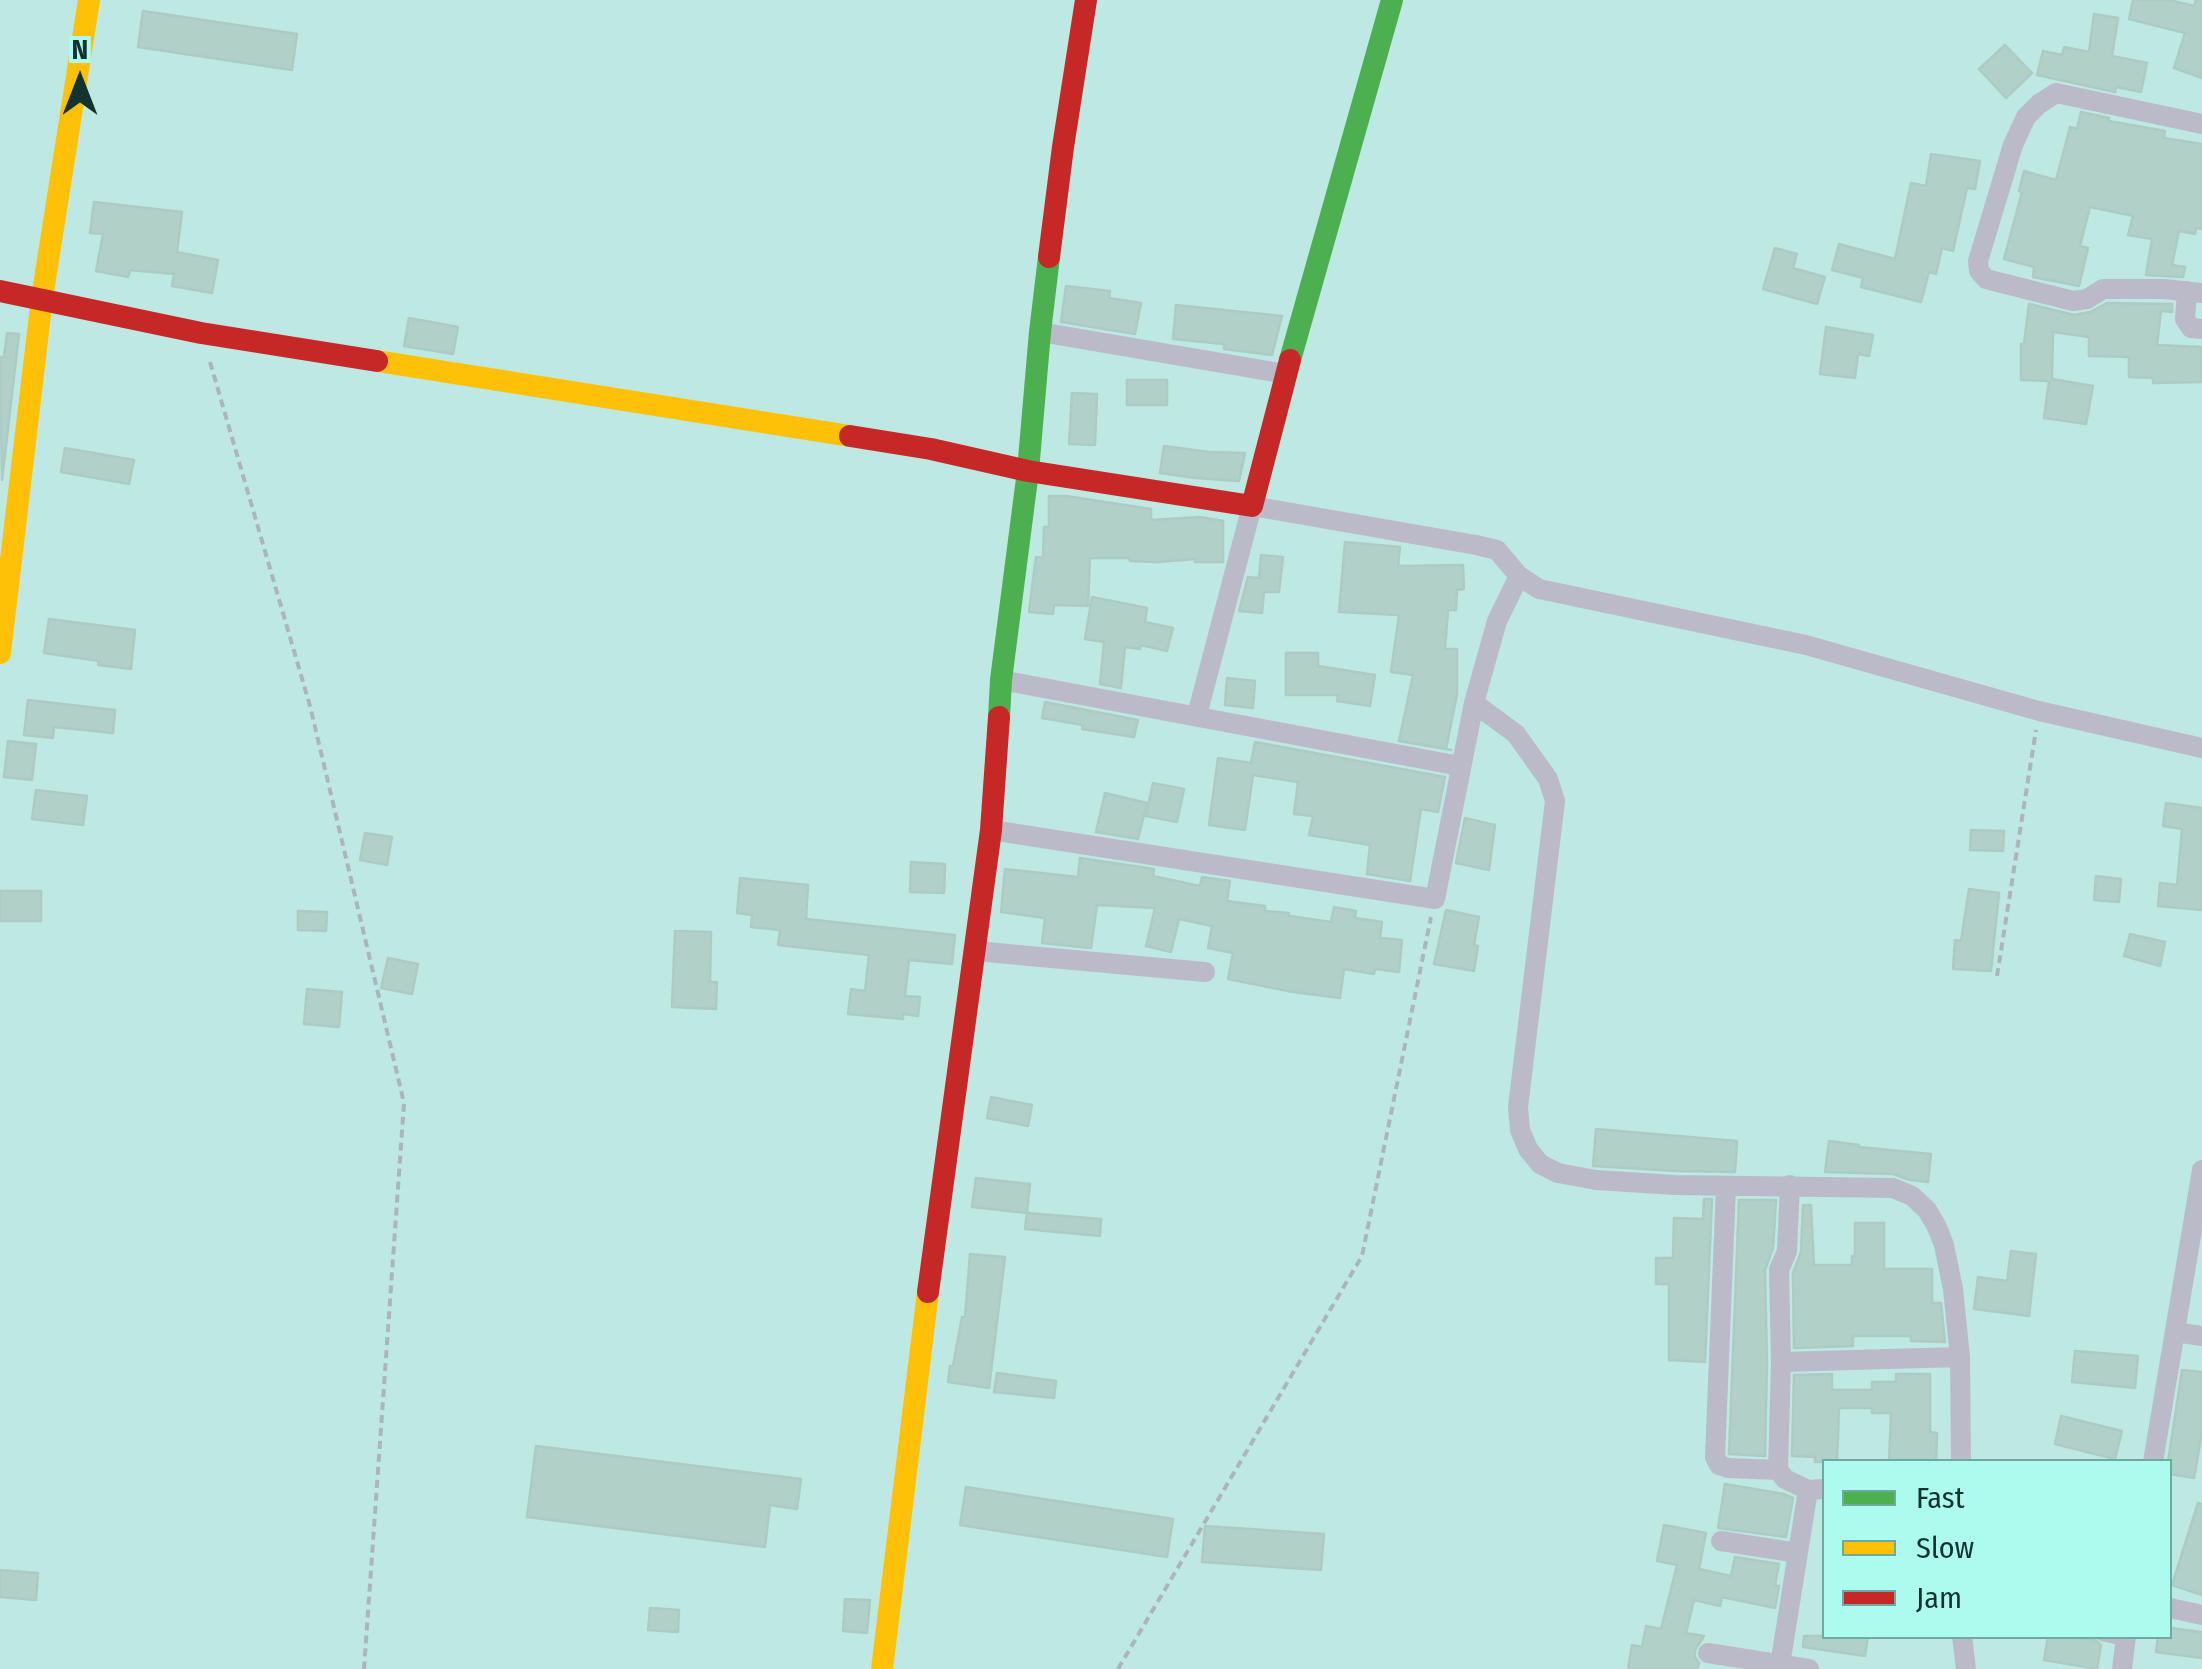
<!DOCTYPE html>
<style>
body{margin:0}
#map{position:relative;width:2202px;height:1669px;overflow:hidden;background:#bee8e2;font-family:"Fira Sans Condensed",sans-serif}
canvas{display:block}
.legend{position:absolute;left:1822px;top:1459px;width:350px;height:180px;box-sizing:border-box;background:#adfaef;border:2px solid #6faaa2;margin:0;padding:12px 18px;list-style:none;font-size:30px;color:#13332f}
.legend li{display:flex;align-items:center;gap:20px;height:50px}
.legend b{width:50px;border:2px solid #6faaa2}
.north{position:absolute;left:30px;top:30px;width:100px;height:100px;-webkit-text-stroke:8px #adfaef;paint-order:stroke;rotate:0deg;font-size:28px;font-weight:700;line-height:40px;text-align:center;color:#13332f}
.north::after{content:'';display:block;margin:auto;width:35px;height:45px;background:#13332f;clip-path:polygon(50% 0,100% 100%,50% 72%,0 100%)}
</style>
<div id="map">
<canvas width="2202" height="1669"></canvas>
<ul class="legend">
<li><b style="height:12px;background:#4caf50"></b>Fast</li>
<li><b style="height:12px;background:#ffc107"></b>Slow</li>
<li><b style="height:12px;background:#c62828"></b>Jam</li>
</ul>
<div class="north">N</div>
</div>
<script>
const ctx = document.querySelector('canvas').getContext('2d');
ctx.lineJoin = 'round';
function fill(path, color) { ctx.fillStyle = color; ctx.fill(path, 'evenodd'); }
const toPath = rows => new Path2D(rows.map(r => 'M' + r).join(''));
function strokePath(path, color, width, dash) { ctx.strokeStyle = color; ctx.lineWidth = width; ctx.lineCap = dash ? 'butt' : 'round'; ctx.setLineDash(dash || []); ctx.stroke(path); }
const building = toPath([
 [2133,0,2170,0,2194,6,2196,0,2202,0,2202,78,2174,68,2185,33,2129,19,2133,0],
 [143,11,297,34,292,70,138,47,143,11],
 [2094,14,2118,18,2112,56,2147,63,2141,92,2116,87,2115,92,2037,75,2043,51,2062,55,2064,47,2089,52,2094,14],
 [2005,45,2032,73,2006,98,1979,69,2005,45],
 [2081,112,2109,118,2109,121,2165,131,2164,138,2202,144,2202,229,2196,228,2195,234,2179,231,2172,265,2185,267,2183,277,2146,275,2152,239,2128,235,2133,216,2090,207,2080,246,2088,248,2079,286,2033,277,2034,267,2004,259,2022,192,2019,191,2024,171,2056,180,2070,127,2077,129,2081,112],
 [1931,154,1980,161,1975,189,1967,188,1953,251,1942,248,1936,274,1929,272,1921,302,1861,287,1863,278,1832,270,1839,244,1895,259,1911,183,1926,186,1931,154],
 [94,202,182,212,177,252,218,260,212,293,172,286,174,274,130,270,128,277,96,271,103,234,90,233,94,202],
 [1775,248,1797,254,1793,268,1825,277,1817,304,1763,289,1775,248],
 [1066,286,1110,291,1109,298,1141,303,1135,334,1061,322,1066,286],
 [2107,303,2172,304,2172,312,2161,311,2157,345,2202,347,2201,382,2153,383,2153,378,2129,377,2129,357,2089,356,2089,337,2053,332,2052,379,2093,386,2086,424,2044,418,2049,381,2021,380,2021,344,2024,344,2029,304,2074,315,2090,312,2107,303],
 [1176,305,1282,316,1272,355,1224,349,1224,344,1173,339,1176,305],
 [409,318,458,327,453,354,404,346,409,318],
 [1826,327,1873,335,1869,356,1858,354,1855,378,1820,374,1826,327],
 [7,333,19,334,2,480,0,357,4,357,7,333],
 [1127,380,1167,380,1167,405,1127,405,1127,380],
 [1072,393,1097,394,1095,445,1069,444,1072,393],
 [1164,446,1209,452,1245,453,1239,481,1195,478,1160,473,1164,446],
 [65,448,134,460,129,484,61,472,65,448],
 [1049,496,1066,496,1151,509,1151,520,1200,517,1223,521,1223,562,1195,562,1195,559,1158,562,1130,561,1129,558,1090,558,1088,606,1054,605,1053,614,1029,612,1036,557,1043,558,1044,527,1049,527,1049,496],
 [1345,542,1400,547,1398,566,1463,565,1464,589,1457,590,1456,610,1448,610,1445,649,1457,649,1457,694,1446,749,1451,750,1399,741,1413,675,1391,672,1399,615,1339,612,1345,542],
 [1261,555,1283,557,1279,592,1264,592,1262,613,1239,611,1248,577,1259,578,1261,555],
 [1092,597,1147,608,1145,622,1173,628,1167,651,1141,645,1140,649,1125,647,1121,688,1100,684,1104,642,1085,639,1092,597],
 [49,619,135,630,131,669,98,665,99,661,44,653,49,619],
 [1286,653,1318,653,1318,666,1375,675,1370,706,1337,701,1338,695,1286,695,1286,653],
 [1227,678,1255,681,1253,708,1225,705,1227,678],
 [28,700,115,710,113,733,54,727,53,738,24,735,28,700],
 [1045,702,1138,720,1134,737,1082,729,1083,725,1042,718,1045,702],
 [8,741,36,744,32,780,4,777,8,741],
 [1255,742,1445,777,1438,812,1421,809,1410,881,1367,874,1370,845,1309,835,1313,816,1294,814,1298,782,1253,775,1245,830,1209,825,1218,758,1251,763,1255,742],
 [1153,783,1184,789,1177,822,1146,816,1153,783],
 [36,790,87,796,83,825,32,819,36,790],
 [1105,793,1147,803,1138,839,1096,832,1105,793],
 [2166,803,2202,808,2202,910,2158,906,2160,883,2177,885,2182,829,2163,826,2166,803],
 [1465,818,1495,825,1489,870,1456,863,1465,818],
 [1971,830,2004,831,2003,851,1970,850,1971,830],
 [365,833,392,837,387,865,360,860,365,833],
 [1080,858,1154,869,1153,876,1200,886,1202,877,1230,881,1227,901,1265,906,1265,911,1289,913,1289,916,1331,922,1334,907,1356,911,1355,918,1382,922,1380,938,1402,940,1399,972,1375,969,1374,974,1344,969,1340,998,1293,992,1228,979,1233,953,1208,948,1212,926,1179,919,1171,952,1146,946,1155,908,1097,905,1091,948,1042,943,1045,918,1001,912,1005,869,1078,877,1080,858],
 [911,862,945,864,944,893,910,892,911,862],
 [2096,876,2121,879,2119,902,2094,900,2096,876],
 [740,878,808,885,806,919,955,935,952,964,909,960,905,996,920,997,918,1016,903,1014,903,1019,848,1014,851,989,865,991,869,955,778,945,780,930,751,927,752,915,737,913,740,878],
 [1969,889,1999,893,1991,971,1953,969,1955,940,1961,941,1969,889],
 [0,891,41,891,41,921,0,921,0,891],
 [1446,910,1479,917,1474,945,1478,946,1474,971,1434,964,1446,910],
 [298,911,327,912,326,931,298,930,298,911],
 [675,931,711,932,710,982,717,982,716,1009,672,1007,675,931],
 [2130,934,2165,942,2160,966,2124,956,2130,934],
 [388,958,418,964,412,994,381,988,388,958],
 [307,989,342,992,339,1027,304,1024,307,989],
 [991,1097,1032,1105,1028,1126,987,1118,991,1097],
 [1596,1129,1737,1141,1735,1172,1676,1171,1593,1166,1596,1129],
 [1829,1141,1859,1145,1859,1147,1931,1154,1928,1182,1910,1180,1893,1174,1825,1172,1829,1141],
 [976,1178,1030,1184,1027,1213,972,1207,976,1178],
 [1704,1199,1712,1199,1705,1362,1669,1360,1669,1284,1656,1284,1656,1258,1673,1258,1674,1218,1703,1219,1704,1199],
 [1739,1200,1776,1200,1773,1248,1765,1270,1767,1362,1765,1456,1729,1454,1739,1200],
 [1803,1205,1811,1205,1814,1265,1852,1265,1852,1256,1855,1256,1855,1223,1884,1223,1884,1269,1932,1269,1932,1303,1941,1303,1945,1342,1911,1341,1911,1336,1853,1336,1853,1346,1794,1348,1793,1273,1801,1252,1803,1205],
 [1027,1213,1101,1219,1100,1236,1025,1229,1027,1213],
 [2011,1251,2036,1254,2029,1316,1974,1309,1978,1277,2007,1281,2011,1251],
 [970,1254,1005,1257,989,1388,948,1382,950,1366,953,1366,962,1317,965,1317,970,1254],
 [2075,1351,2138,1356,2135,1388,2072,1382,2075,1351],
 [2182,1370,2202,1372,2202,1432,2194,1478,2170,1474,2168,1462,2182,1370],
 [997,1373,1056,1381,1054,1398,994,1392,997,1373],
 [1832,1374,1832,1390,1872,1390,1872,1382,1896,1382,1896,1374,1930,1374,1930,1432,1937,1433,1936,1462,1889,1462,1891,1413,1872,1413,1872,1408,1839,1408,1837,1462,1815,1462,1815,1457,1792,1456,1794,1375,1832,1374],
 [2061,1416,2122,1431,2115,1459,2055,1444,2061,1416],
 [536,1446,801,1479,797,1509,770,1505,765,1547,527,1517,536,1446],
 [1725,1484,1784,1494,1793,1498,1786,1537,1718,1528,1725,1484],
 [966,1487,1173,1519,1167,1557,960,1525,966,1487],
 [2198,1503,2202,1504,2202,1595,2172,1585,2198,1503],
 [1664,1525,1706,1533,1699,1569,1731,1576,1735,1557,1779,1564,1775,1585,1779,1586,1775,1608,1722,1597,1720,1606,1694,1600,1686,1633,1704,1636,1695,1650,1695,1657,1699,1663,1697,1669,1628,1669,1632,1645,1642,1647,1646,1626,1661,1629,1677,1565,1657,1561,1664,1525],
 [1205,1526,1324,1534,1321,1570,1202,1562,1205,1526],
 [0,1570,38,1573,36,1600,0,1597,0,1570],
 [845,1599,870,1600,867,1633,843,1631,845,1599],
 [650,1608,679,1610,678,1632,648,1630,650,1608],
 [2170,1628,2202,1632,2202,1658,2156,1652,2158,1636,2170,1636,2170,1628],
 [1804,1636,1868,1636,1865,1656,1803,1647,1804,1636],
 [2048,1636,2094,1639,2101,1645,2097,1669,2044,1660,2048,1636]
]);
fill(building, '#b1d0c8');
strokePath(building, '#accbc3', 2.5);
strokePath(toPath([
 [210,362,310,706,404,1103,364,1669],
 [1997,976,2036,730],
 [1118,1669,1362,1256,1431,917]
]), '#acb5bd', 4, [8, 5]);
strokePath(toPath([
 [2102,1636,2125,1641]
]), '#bbbac9', 10);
strokePath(toPath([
 [2202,124,2056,93,2039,104,2026,117,2013,145,1978,261,1979,271,1986,279,2073,301,2087,299,2103,289,2164,289,2202,293],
 [2187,291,2185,319,2191,328,2202,329],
 [1040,332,1286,374],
 [1001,680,1460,766],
 [1474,703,1516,734,1548,779,1555,801,1518,1107,1520,1130,1528,1149,1540,1164,1558,1173,1596,1180,1675,1185,1893,1188,1912,1196,1927,1210,1937,1227,1944,1245,1953,1289,1960,1357,1961,1462],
 [1197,715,1252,506,1476,545,1497,550,1519,576,1539,589,1806,645,2039,711,2202,748],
 [991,830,1435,899,1474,703,1497,621,1519,576],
 [975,951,1205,972],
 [1790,1185,1787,1251,1779,1270,1781,1362,1778,1470,1785,1479,1808,1490,1824,1489],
 [1726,1186,1715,1457,1719,1465,1728,1468,1778,1470],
 [2175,1332,2202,1336],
 [1781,1362,1960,1357],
 [2153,1462,2202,1170],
 [1721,1541,1798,1553],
 [2170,1608,2202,1615],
 [1962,1636,1966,1669],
 [1708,1653,1809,1669],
 [1780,1665,1808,1490],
 [2122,1669,2126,1636]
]), '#bbbac9', 20);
strokePath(toPath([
 [1290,360,1392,0],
 [999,717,1001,680,1028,471,1040,332,1049,257]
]), '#4caf50', 22);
strokePath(toPath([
 [377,361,850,436],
 [0,653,42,298,89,0],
 [882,1669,928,1292]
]), '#ffc107', 22);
strokePath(toPath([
 [1049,257,1063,147,1086,0],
 [0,291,201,333,377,361],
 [850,436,931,449,1028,471,1252,506,1290,360],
 [928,1292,991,830,999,717]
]), '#c62828', 22);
</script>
